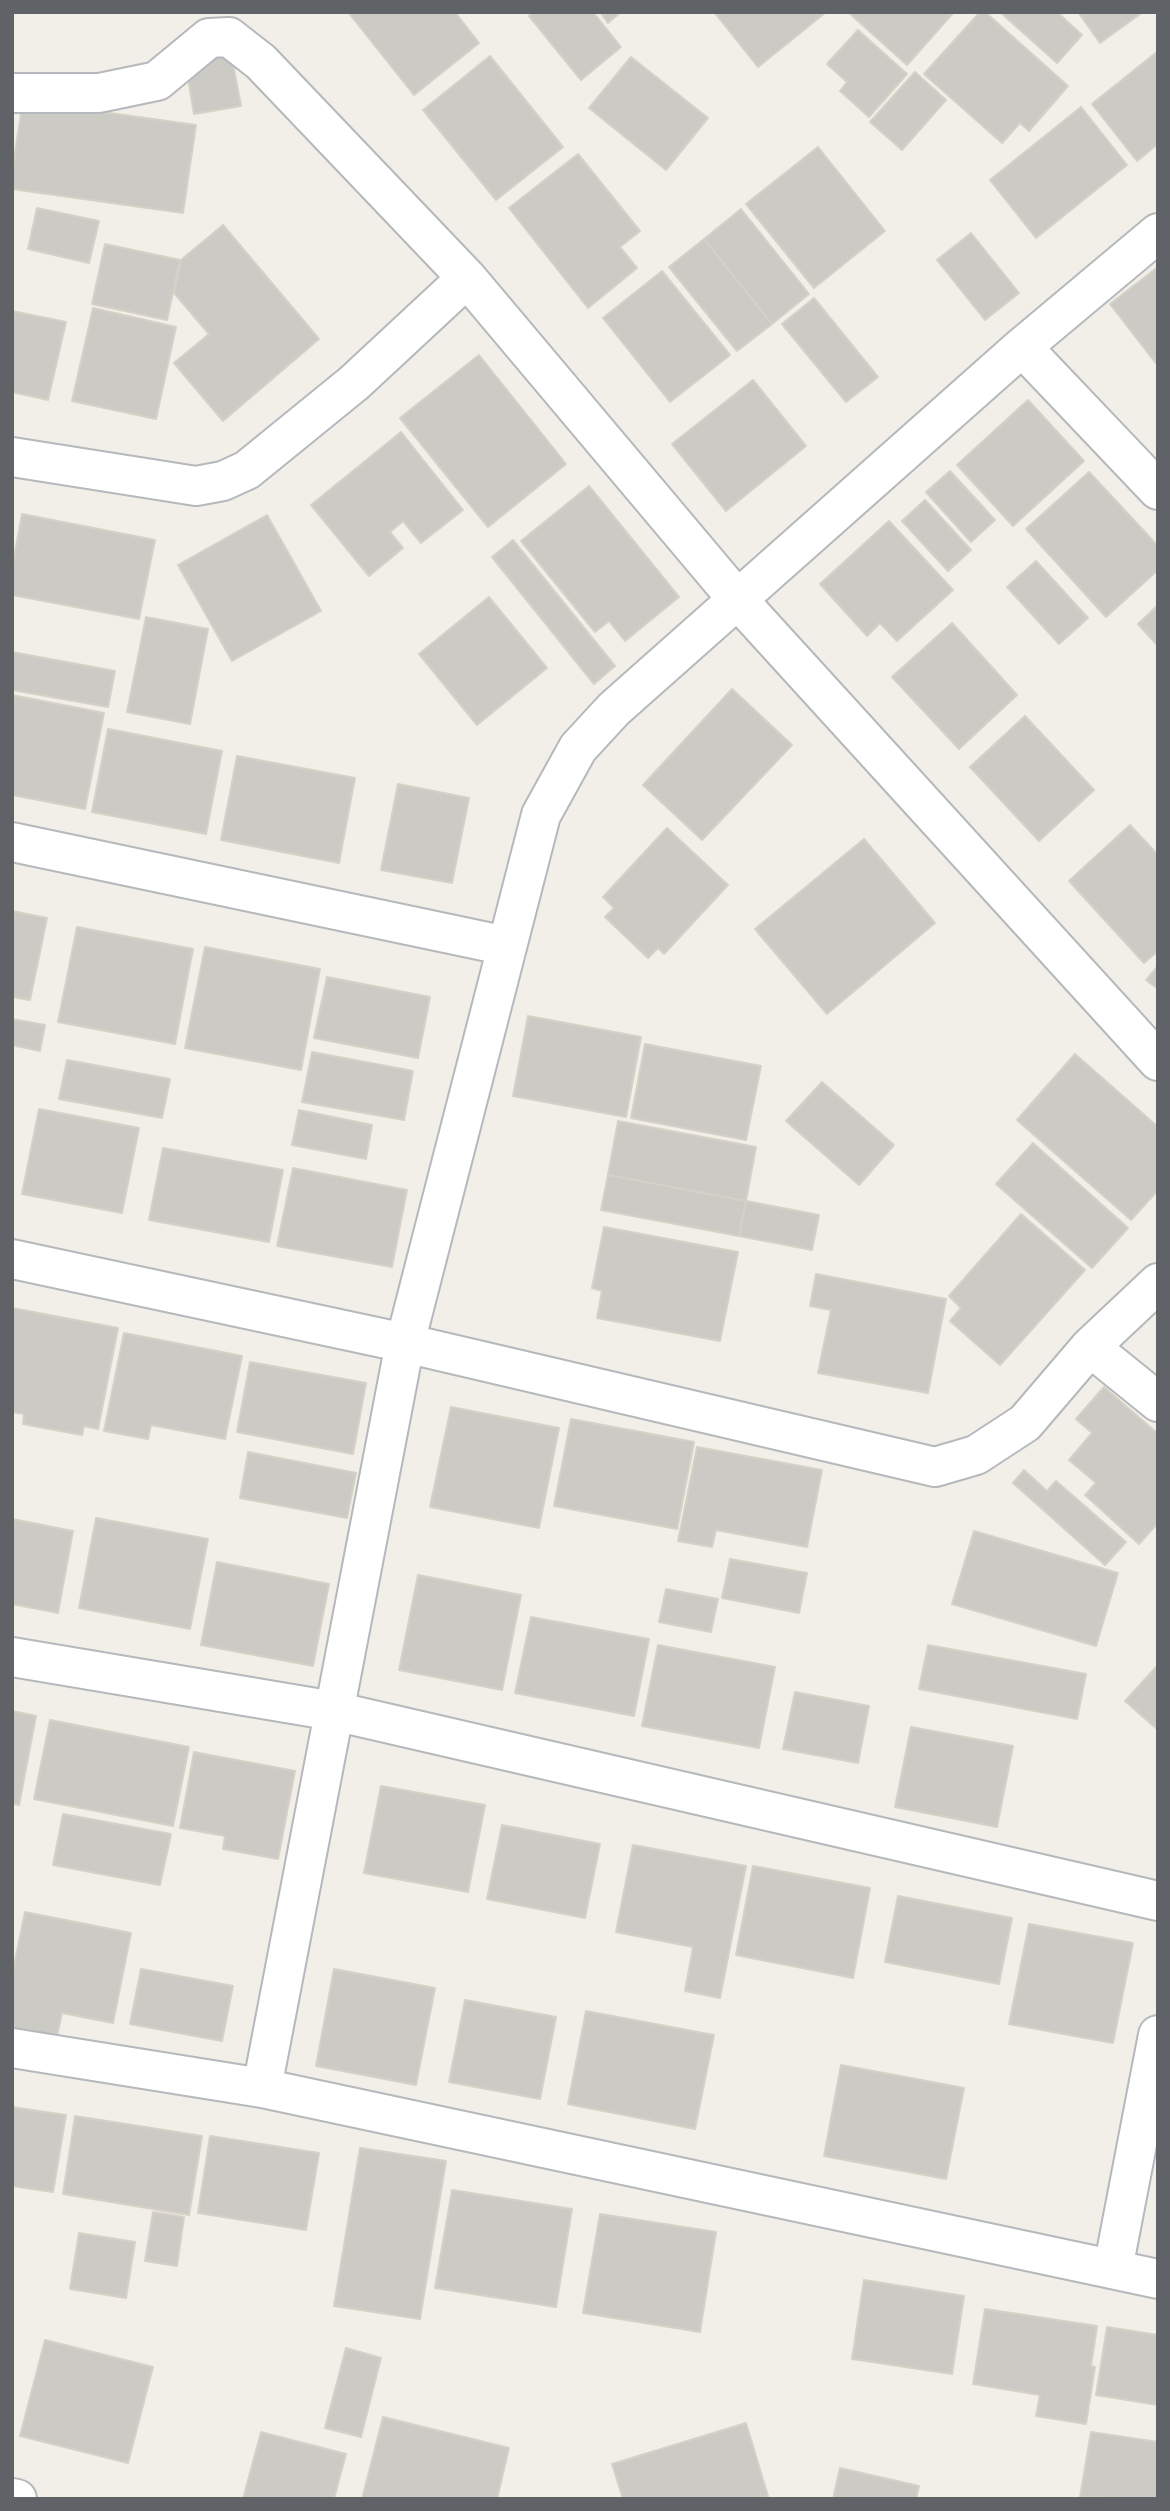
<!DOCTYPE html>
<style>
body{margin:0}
#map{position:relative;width:1170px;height:2511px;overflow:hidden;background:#f1efe8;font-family:"Asap Condensed",sans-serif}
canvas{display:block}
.frame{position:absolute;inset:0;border:14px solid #5f6368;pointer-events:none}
</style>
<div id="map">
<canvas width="1170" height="2511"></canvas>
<div class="frame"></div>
</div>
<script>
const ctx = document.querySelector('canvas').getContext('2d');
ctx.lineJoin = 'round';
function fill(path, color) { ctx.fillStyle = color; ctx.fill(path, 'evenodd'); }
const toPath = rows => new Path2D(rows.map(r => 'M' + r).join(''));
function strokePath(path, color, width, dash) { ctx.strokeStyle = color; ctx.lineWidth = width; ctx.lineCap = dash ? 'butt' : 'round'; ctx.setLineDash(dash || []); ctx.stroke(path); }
const building = toPath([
 [348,12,455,12,479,43,414,95,348,12],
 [534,12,593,12,621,47,581,80,529,16,534,12],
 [600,12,621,12,608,23,600,12],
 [714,12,824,12,825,13,758,67,714,12],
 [848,12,954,12,907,65,848,12],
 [980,12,985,12,1068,86,1029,131,1020,123,1002,143,924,74,980,12],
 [1000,12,1057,12,1082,35,1057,63,1000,12],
 [1078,12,1143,12,1100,43,1078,12],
 [858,30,907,74,869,117,840,91,847,82,827,64,858,30],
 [1158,51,1158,144,1137,161,1092,104,1158,51],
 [231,53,241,106,194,114,185,60,231,53],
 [490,56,563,147,496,200,423,110,490,56],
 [631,57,708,118,666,170,589,108,631,57],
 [915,72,946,100,902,150,870,122,915,72],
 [23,101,196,125,183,213,12,189,12,172,23,101],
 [1081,107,1127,165,1036,238,990,180,1081,107],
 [818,147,885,231,814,288,746,204,818,147],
 [578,154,640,231,620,247,637,268,588,308,509,208,578,154],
 [37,208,99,221,89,263,28,249,37,208],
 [741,209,809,294,772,324,704,239,741,209],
 [223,225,319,339,223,421,174,363,209,334,174,293,181,260,223,225],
 [971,233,1019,293,985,320,937,260,971,233],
 [704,239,772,324,737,351,669,267,704,239],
 [105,244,180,260,167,320,92,304,105,244],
 [1158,267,1158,366,1110,304,1158,267],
 [662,271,730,355,670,402,603,318,662,271],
 [814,298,878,377,846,402,782,324,814,298],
 [93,308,176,327,156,419,72,401,93,308],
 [12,311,66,322,48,400,12,392,12,311],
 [479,355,566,464,488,527,400,418,479,355],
 [753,380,806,446,726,511,672,444,753,380],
 [1028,400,1084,461,1013,526,957,465,1028,400],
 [401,432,463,510,421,543,403,521,390,532,403,548,369,576,311,505,401,432],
 [950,471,995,520,971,542,926,492,950,471],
 [1089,472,1158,546,1158,570,1106,617,1026,529,1089,472],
 [589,486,679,597,625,641,609,621,595,632,521,541,589,486],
 [925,500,971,550,948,571,902,521,925,500],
 [22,514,155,540,139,619,12,595,12,568,22,514],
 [267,515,321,611,232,661,178,565,267,515],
 [889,521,953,590,897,641,880,623,867,636,820,584,889,521],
 [513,540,615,666,594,684,492,557,513,540],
 [1036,561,1088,618,1059,644,1007,587,1036,561],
 [489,597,547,668,477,725,419,654,489,597],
 [1158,605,1158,646,1138,624,1158,605],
 [146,617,208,629,190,724,127,712,146,617],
 [952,623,1017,695,959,749,892,677,952,623],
 [12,652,115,671,108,707,12,690,12,652],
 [732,689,792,745,702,840,643,785,732,689],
 [12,695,104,713,85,809,12,795,12,695],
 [1025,716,1094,790,1039,841,970,767,1025,716],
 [108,729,222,751,206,834,92,812,108,729],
 [237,756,355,778,339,863,221,840,237,756],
 [398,784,469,798,452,883,381,870,398,784],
 [1130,825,1158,855,1158,951,1144,963,1069,881,1130,825],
 [667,828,728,885,664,954,658,948,648,958,605,917,614,908,603,897,667,828],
 [864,839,935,923,827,1014,755,929,864,839],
 [12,911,47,918,30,1000,12,997,12,911],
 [77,927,193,949,175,1044,58,1022,77,927],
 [205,947,320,969,301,1070,185,1048,205,947],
 [1158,966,1158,989,1146,980,1158,966],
 [327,977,430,997,418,1058,314,1038,327,977],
 [528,1016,641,1037,626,1117,513,1096,528,1016],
 [12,1019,45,1025,40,1051,12,1045,12,1019],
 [645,1044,761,1066,746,1140,631,1118,645,1044],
 [312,1052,413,1071,404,1120,302,1102,312,1052],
 [1075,1054,1158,1127,1158,1190,1131,1220,1017,1120,1075,1054],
 [67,1060,170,1079,162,1118,59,1099,67,1060],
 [822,1082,894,1145,859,1185,786,1121,822,1082],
 [39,1109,139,1128,122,1213,22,1194,39,1109],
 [299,1110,372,1125,366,1159,292,1145,299,1110],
 [618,1121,756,1147,746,1201,608,1175,618,1121],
 [1033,1143,1128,1228,1092,1268,996,1184,1033,1143],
 [163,1148,283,1170,269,1242,149,1220,163,1148],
 [293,1168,407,1190,392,1267,277,1246,293,1168],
 [608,1175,746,1201,739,1236,601,1210,608,1175],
 [746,1201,819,1215,812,1250,739,1236,746,1201],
 [1021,1214,1085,1270,1000,1365,950,1321,961,1308,949,1296,1021,1214],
 [604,1227,738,1252,720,1341,597,1318,602,1291,592,1288,604,1227],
 [816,1274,946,1299,928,1393,818,1373,831,1310,810,1306,816,1274],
 [12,1308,118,1328,98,1429,84,1426,82,1435,23,1424,24,1414,12,1412,12,1308],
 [124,1333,242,1356,225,1439,151,1425,148,1439,104,1431,124,1333],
 [250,1362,366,1383,353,1454,237,1432,250,1362],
 [1104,1387,1158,1434,1158,1523,1139,1544,1085,1495,1096,1483,1069,1460,1092,1433,1076,1419,1104,1387],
 [451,1407,559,1428,539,1528,430,1507,451,1407],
 [571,1419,694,1442,677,1529,554,1506,571,1419],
 [697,1447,822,1470,807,1547,716,1530,712,1547,678,1541,697,1447],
 [248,1452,356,1473,347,1518,240,1498,248,1452],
 [1024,1470,1047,1491,1056,1481,1126,1542,1105,1565,1013,1483,1024,1470],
 [96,1518,208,1539,190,1629,79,1608,96,1518],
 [12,1519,73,1531,58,1613,12,1604,12,1519],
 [974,1531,1118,1573,1096,1646,952,1604,974,1531],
 [730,1559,807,1573,799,1613,722,1598,730,1559],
 [217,1562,329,1584,313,1666,201,1645,217,1562],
 [418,1575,521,1595,502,1690,399,1670,418,1575],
 [666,1589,718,1599,711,1632,659,1622,666,1589],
 [531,1617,649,1639,634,1716,515,1693,531,1617],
 [658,1645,775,1667,759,1748,642,1726,658,1645],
 [928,1645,1086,1674,1077,1719,919,1689,928,1645],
 [1158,1665,1158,1730,1125,1701,1158,1665],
 [795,1692,869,1706,858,1763,783,1749,795,1692],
 [12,1711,36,1716,19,1805,12,1803,12,1711],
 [50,1720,189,1747,173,1826,34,1799,50,1720],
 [911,1727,1013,1746,997,1827,895,1807,911,1727],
 [194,1752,295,1771,278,1859,223,1849,225,1836,180,1828,194,1752],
 [381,1786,485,1805,468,1892,364,1873,381,1786],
 [63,1814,171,1834,160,1885,53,1865,63,1814],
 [502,1825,600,1844,585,1918,487,1899,502,1825],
 [633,1845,746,1866,720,1998,685,1991,693,1947,616,1932,633,1845],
 [753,1866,870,1888,853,1978,736,1955,753,1866],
 [898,1896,1012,1918,999,1984,885,1962,898,1896],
 [25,1912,131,1933,113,2023,62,2013,57,2036,12,2028,12,1975,25,1912],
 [1029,1924,1133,1943,1113,2043,1009,2024,1029,1924],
 [141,1969,233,1986,222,2041,130,2024,141,1969],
 [334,1969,435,1988,416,2085,316,2066,334,1969],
 [465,2000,556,2017,540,2099,449,2082,465,2000],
 [586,2011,714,2035,695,2129,568,2104,586,2011],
 [841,2065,964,2088,946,2179,824,2156,841,2065],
 [12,2107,66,2115,53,2192,12,2186,12,2107],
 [75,2116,202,2136,189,2215,63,2194,75,2116],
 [210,2136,319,2153,306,2230,198,2213,210,2136],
 [360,2148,446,2161,420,2319,334,2306,360,2148],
 [452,2190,572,2209,556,2307,435,2288,452,2190],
 [153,2212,184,2217,177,2266,145,2261,153,2212],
 [600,2214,716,2232,700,2332,583,2313,600,2214],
 [79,2233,135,2242,126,2298,70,2289,79,2233],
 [864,2280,964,2296,952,2374,852,2359,864,2280],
 [985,2309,1097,2326,1091,2366,1095,2367,1086,2424,1036,2416,1040,2395,973,2384,985,2309],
 [1107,2327,1158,2335,1158,2405,1096,2395,1107,2327],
 [45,2340,153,2367,128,2463,20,2436,45,2340],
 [346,2348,381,2358,361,2437,325,2428,346,2348],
 [383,2417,509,2448,497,2499,362,2499,383,2417],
 [746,2423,768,2496,759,2499,623,2499,612,2464,746,2423],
 [261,2432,346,2454,334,2499,243,2499,261,2432],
 [1091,2432,1158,2442,1158,2499,1080,2497,1091,2432],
 [840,2468,919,2486,916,2499,833,2499,840,2468]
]);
fill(building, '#cccac5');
strokePath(building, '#d6d1c6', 2);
const minor = toPath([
 [12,93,99,93,157,81,209,38,229,37,261,62,467,278,738,600,1158,1061],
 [1022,347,1158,490],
 [12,457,196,486,223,481,247,470,354,383,467,278],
 [12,842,507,946],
 [12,1259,405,1343,935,1467,976,1455,1025,1423,1090,1347,1158,1283],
 [1090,1347,1158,1402],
 [12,1657,334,1711,1158,1901],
 [12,2048,262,2088,1158,2279],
 [262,2088,405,1343,541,815,578,748,614,709,1022,347,1158,233],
 [1113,2269,1158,2035],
 [12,2498,17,2499]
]);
strokePath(minor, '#b5b8bc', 42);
strokePath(minor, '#fff', 38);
</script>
